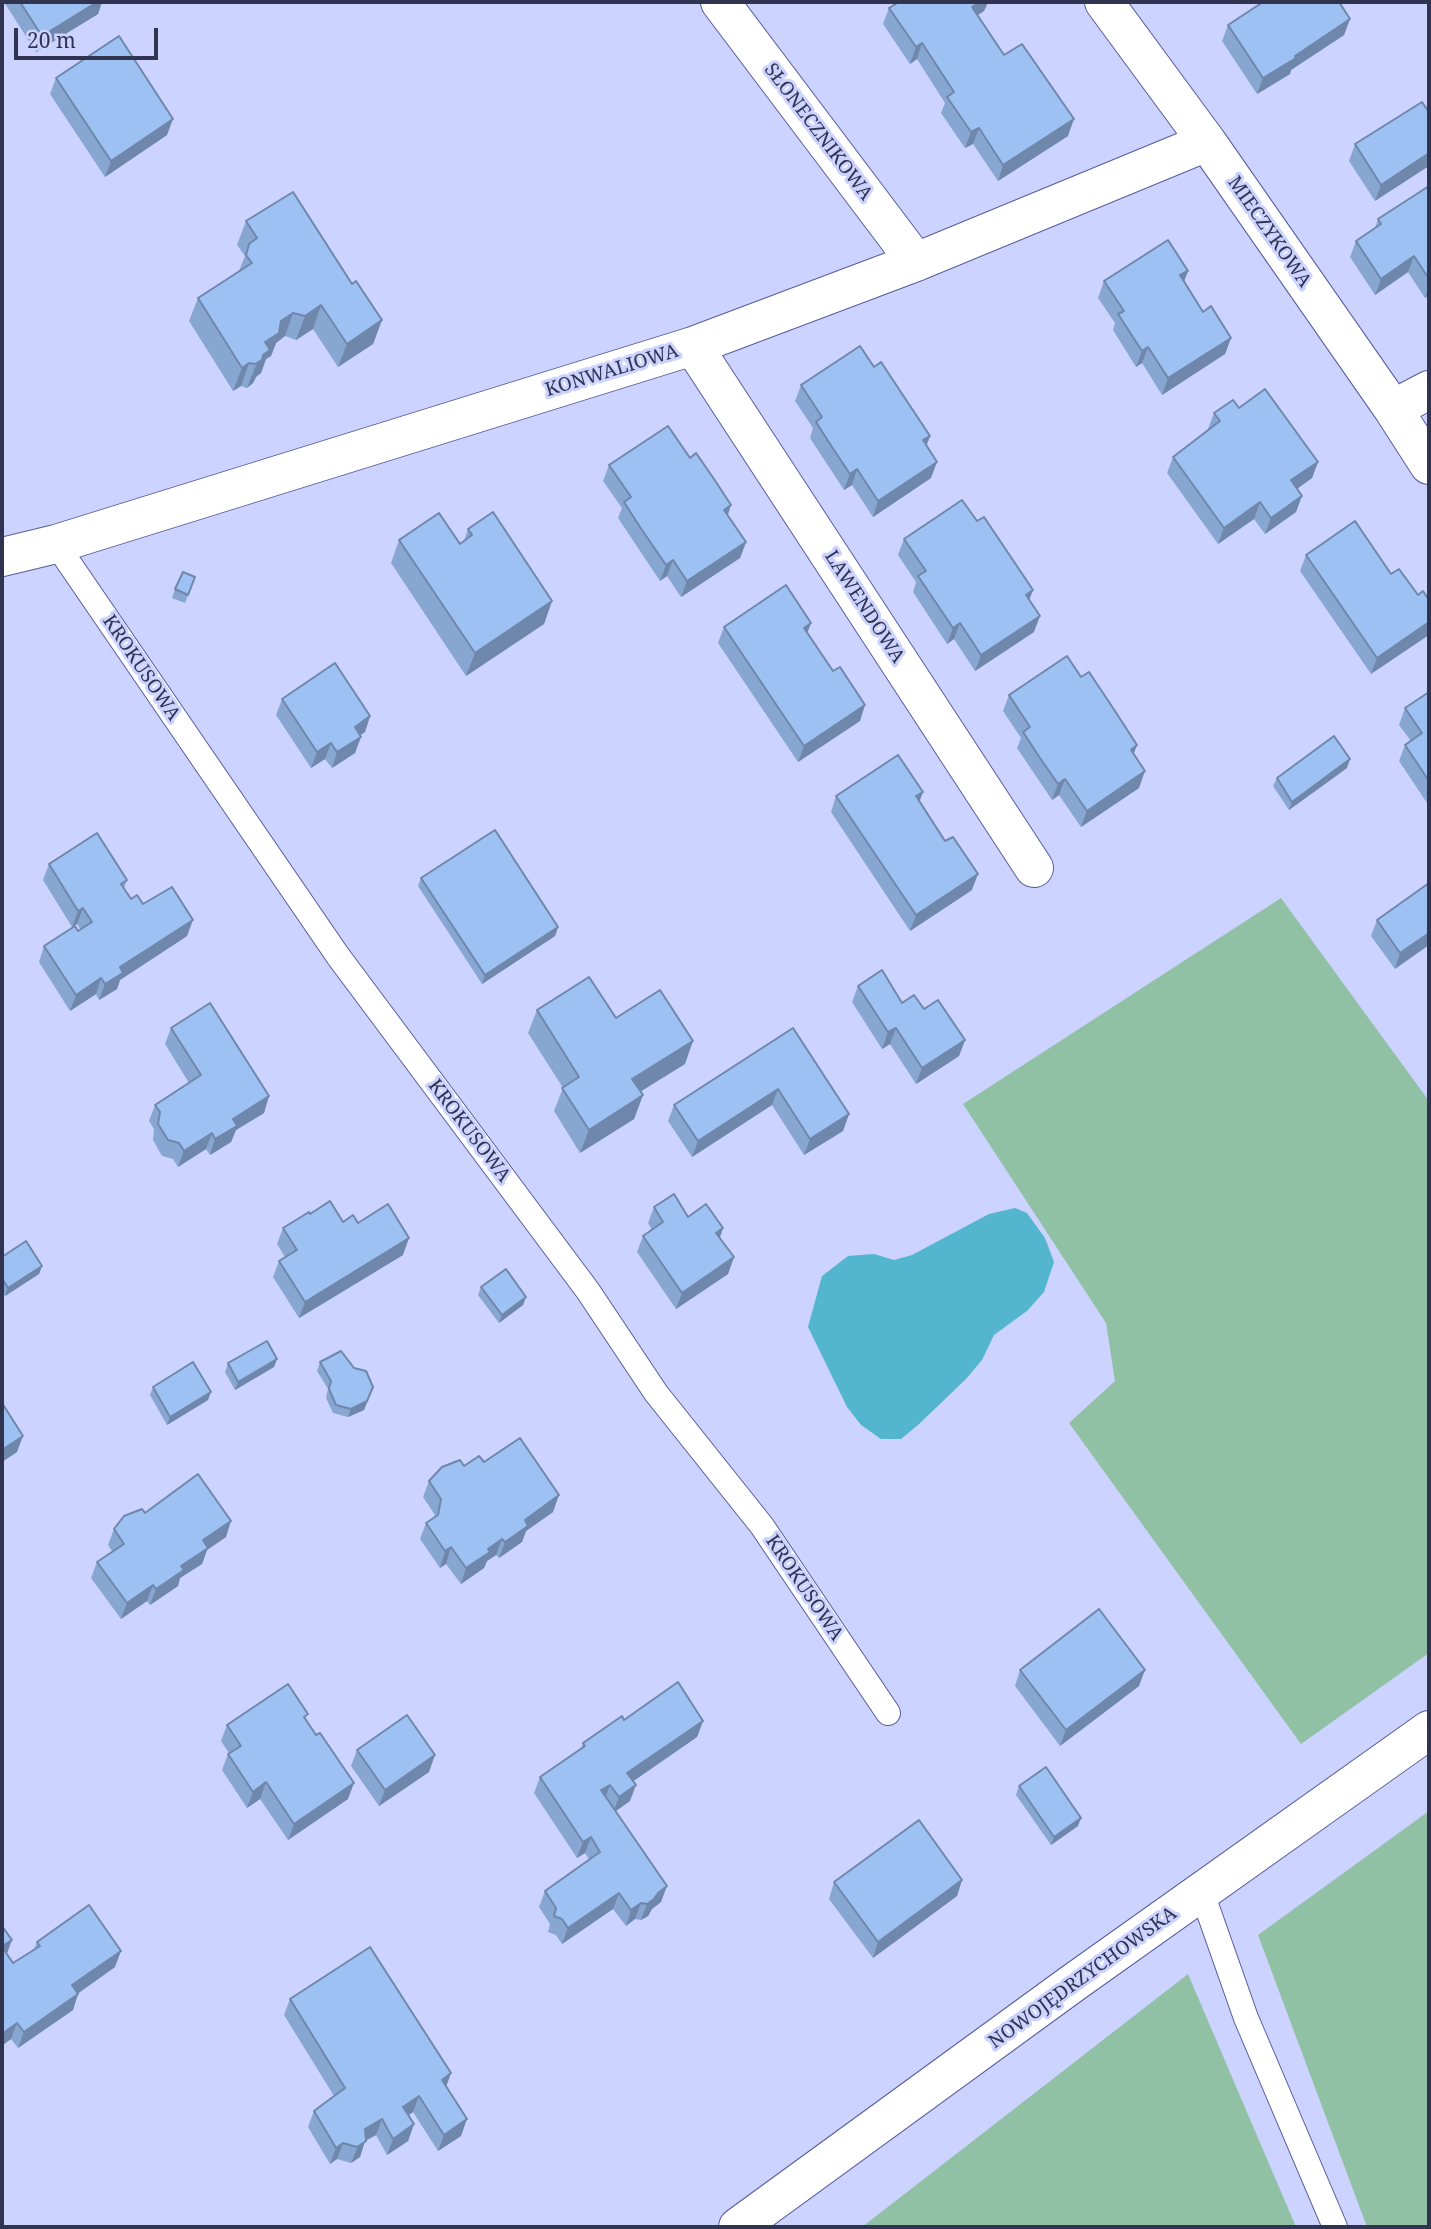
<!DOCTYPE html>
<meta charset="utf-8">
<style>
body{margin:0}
#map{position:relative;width:1431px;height:2229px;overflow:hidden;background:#ccd3ff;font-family:"Noto Serif",serif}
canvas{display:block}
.frame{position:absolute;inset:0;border:4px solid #303451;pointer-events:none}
.scale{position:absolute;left:14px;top:28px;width:144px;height:32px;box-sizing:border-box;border:4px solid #303451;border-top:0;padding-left:9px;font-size:21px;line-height:24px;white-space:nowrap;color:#303451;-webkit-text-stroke:5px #ccd3ff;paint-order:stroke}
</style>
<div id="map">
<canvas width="1431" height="2229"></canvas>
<div class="frame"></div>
<div class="scale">20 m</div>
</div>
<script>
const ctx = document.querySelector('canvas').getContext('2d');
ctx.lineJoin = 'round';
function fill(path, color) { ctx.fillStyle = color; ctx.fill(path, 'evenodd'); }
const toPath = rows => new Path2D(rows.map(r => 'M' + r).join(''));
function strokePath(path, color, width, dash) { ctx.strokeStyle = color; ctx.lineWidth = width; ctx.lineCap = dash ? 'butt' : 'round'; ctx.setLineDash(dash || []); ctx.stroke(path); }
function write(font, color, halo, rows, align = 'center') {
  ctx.font = font + ' "Noto Serif",serif'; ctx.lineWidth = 6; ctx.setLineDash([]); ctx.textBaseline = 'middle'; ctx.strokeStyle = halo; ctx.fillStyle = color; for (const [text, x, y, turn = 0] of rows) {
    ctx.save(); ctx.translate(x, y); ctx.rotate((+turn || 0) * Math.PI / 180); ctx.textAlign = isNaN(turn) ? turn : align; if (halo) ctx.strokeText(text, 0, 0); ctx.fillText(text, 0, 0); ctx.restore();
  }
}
fill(toPath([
 [1281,898,1429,1101,1429,1653,1301,1744,1069,1423,1115,1381,1106,1323,963,1104],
 [1429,1811,1429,2227,1367,2227,1258,1935],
 [1188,1974,1296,2227,862,2227]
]), '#91c1a4');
fill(toPath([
 [1015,1208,1027,1213,1045,1238,1054,1262,1044,1292,1027,1311,994,1335,982,1360,966,1379,918,1425,901,1439,881,1439,861,1425,847,1407,808,1327,822,1276,848,1256,874,1254,894,1260,912,1255,989,1214]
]), '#54b5cf');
const lane = toPath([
 [56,544,338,956,588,1291,656,1393,762,1526,888,1713],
 [1202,1893,1246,2018,1335,2227]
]);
const street = toPath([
 [720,2,916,262],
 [1104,2,1207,142,1393,409,1429,465],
 [693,346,1034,868],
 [1393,409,1429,390],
 [2,557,56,544,693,346,916,262,1207,142],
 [738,2227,1073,1983,1429,1730]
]);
strokePath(lane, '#555c9c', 26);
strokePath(street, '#555c9c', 40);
strokePath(lane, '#fff', 24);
strokePath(street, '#fff', 38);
fill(toPath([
 [4,2,102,2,98,14,36,52],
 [899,2,988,2,984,11,978,15,1004,55,1068,136,998,181,973,144,965,148,941,113,945,103,917,59,910,64,883,24,889,8],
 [1350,19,1344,35,1291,70,1290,74,1257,94,1222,41,1228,25],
 [56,78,167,135,105,177,50,94],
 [1422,102,1375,201,1349,161,1355,144],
 [1429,186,1429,295,1425,298,1408,272,1375,295,1350,257,1356,241,1375,228,1378,219],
 [246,221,352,284,382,320,373,344,338,367,313,329,296,340,285,336,276,343,271,356,266,359,261,373,256,377,253,383,247,388,241,386,233,391,189,321,198,298,239,271,245,256,237,245],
 [1104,281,1184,281,1203,312,1231,338,1225,354,1162,395,1142,363,1136,367,1113,330,1115,323,1098,298],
 [874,367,930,436,926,446,931,478,873,517,852,485,844,490,810,438,813,428,795,401,801,385],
 [1239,408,1318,462,1312,478,1297,488,1296,512,1265,534,1254,519,1218,544,1167,473,1173,457,1209,430,1208,429,1214,413],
 [609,465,728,515,746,542,740,558,681,597,667,576,660,581,618,518,622,508,603,481],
 [468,529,552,601,544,624,466,676,391,563,399,540,460,544,464,541],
 [904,539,1029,599,1034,632,975,671,954,639,947,644,913,592,916,582,898,555],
 [1306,555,1391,574,1418,595,1371,674,1300,571],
 [195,577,185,603,172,598,175,589],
 [811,623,807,632,860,721,798,762,718,643,724,627],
 [1429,692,1429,806,1399,761,1405,745,1411,741,1399,725,1405,708],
 [1009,695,1134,755,1139,788,1081,827,1059,795,1052,800,1017,748,1021,738,1003,711],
 [282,699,370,716,365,732,360,735,355,753,332,768,325,759,311,768,276,715],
 [1347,768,1289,810,1273,786,1277,778],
 [923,792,919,801,945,841,972,890,910,931,831,812,836,796],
 [49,864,127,880,124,888,131,899,143,904,187,936,120,980,117,989,99,1000,96,994,70,1011,39,962,44,946,81,930,77,924,72,927,43,880],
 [421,878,558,927,555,936,482,984,418,886],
 [1429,883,1395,969,1371,936,1377,920],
 [858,986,902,1003,924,1009,965,1040,959,1056,916,1084,890,1044,882,1049,852,1002],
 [537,1010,616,1018,685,1064,640,1092,643,1095,634,1119,580,1153,554,1111,563,1088,528,1033],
 [171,1028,269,1096,264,1113,236,1130,231,1142,210,1155,206,1149,178,1167,173,1159,162,1156,153,1140,154,1129,149,1121,155,1105,189,1083,165,1044],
 [793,1028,849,1114,843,1131,804,1155,772,1105,692,1157,668,1121,674,1105],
 [654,1207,723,1228,720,1238,734,1257,728,1274,676,1309,637,1252,643,1236,652,1230,648,1223],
 [310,1214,343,1222,358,1223,403,1255,299,1318,273,1277,279,1261,285,1257,277,1244,283,1228],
 [2,1257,42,1266,39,1274,5,1296,2,1291],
 [481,1287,526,1297,523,1305,499,1323,478,1295],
 [277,1359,274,1367,235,1390,225,1372,228,1363],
 [320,1362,370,1395,364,1410,348,1417,333,1413,326,1398,328,1389,317,1371],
 [153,1387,208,1400,167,1425,150,1395],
 [484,1462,553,1512,526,1531,522,1542,499,1558,496,1555,487,1561,484,1568,461,1584,446,1564,440,1568,420,1539,426,1523,434,1517,435,1515,423,1497,429,1481,464,1466],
 [145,1513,226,1537,207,1550,202,1564,180,1578,178,1586,150,1605,147,1601,121,1619,91,1578,97,1562,112,1551,108,1545,114,1529],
 [1020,1670,1139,1686,1060,1746,1015,1686],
 [306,1720,348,1799,288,1840,260,1799,247,1808,222,1770,228,1754,229,1753,221,1741,227,1725],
 [624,1720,703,1721,697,1737,633,1781,630,1801,616,1811,661,1902,652,1909,648,1916,641,1920,635,1919,626,1926,613,1909,562,1944,556,1935,548,1932,550,1924,539,1907,545,1891,589,1859,585,1853,577,1858,534,1793,540,1777,581,1749,583,1743],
 [357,1750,429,1772,379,1806,351,1766],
 [1019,1786,1078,1826,1051,1845,1016,1795],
 [962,1880,957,1896,873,1958,829,1899,834,1882],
 [37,1942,115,1967,78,1993,73,2010,18,2048,11,2039,7,1954,13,1963,34,1949],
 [290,1999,446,2087,461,2136,438,2151,413,2112,408,2116,414,2124,408,2141,387,2155,376,2135,365,2141,360,2157,351,2163,337,2159,330,2164,308,2127,314,2111,334,2096,284,2015]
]), '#88a6d2');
fill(toPath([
 [97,2,102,2,98,14,36,52,42,36],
 [980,2,988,2,984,11,966,23,972,7],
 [1350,19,1344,35,1291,70,1290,74,1257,94,1263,78],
 [922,43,917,59,910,64,916,47],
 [173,119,167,135,105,177,111,161],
 [1074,119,1068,136,998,181,1003,165],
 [979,128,973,144,965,148,971,132],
 [1429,153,1429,166,1375,201,1381,185],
 [1414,256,1408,272,1375,295,1381,279],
 [1188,271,1182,287,1180,275],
 [1429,286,1429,295,1425,298],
 [321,305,313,329,296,340,305,316],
 [293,313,285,336,276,343,271,356,266,359,261,373,256,377,253,383,247,388,265,342,281,321],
 [382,320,373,344,338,367,347,344],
 [1231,338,1225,354,1162,395,1168,378],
 [1148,347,1142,363,1136,367,1142,351],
 [249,363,241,386,233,391,242,368],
 [930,436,924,452,923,440],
 [937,462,931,478,873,517,878,501],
 [1318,462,1312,478,1286,497,1291,480],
 [857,469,852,485,844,490,850,474],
 [1302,496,1296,512,1265,534,1271,518],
 [1260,502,1254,519,1218,544,1224,528],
 [731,505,726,521,724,510],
 [746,542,740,558,681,597,687,581],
 [673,560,667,576,660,581,666,565],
 [1033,590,1027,606,1026,595],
 [552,601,544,624,466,676,475,653],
 [1040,616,1034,632,975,671,981,655],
 [1429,622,1429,635,1371,674,1377,658],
 [811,623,805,639,804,628],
 [960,623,954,639,947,644,953,628],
 [865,705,860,721,798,762,804,746],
 [370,716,365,732,349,743,355,727],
 [361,737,355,753,332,768,337,752],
 [331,743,325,759,311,768,317,752],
 [1137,745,1131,761,1131,750],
 [1350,759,1347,768,1289,810,1292,802],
 [1145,771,1139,788,1081,827,1087,811],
 [1065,779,1059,795,1052,800,1058,784],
 [923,792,917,808,916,796],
 [978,874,972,890,910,931,916,915],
 [83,908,77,924,72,927,78,911],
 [193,920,187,936,120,980,117,989,99,1000,105,984,120,967],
 [558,927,555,936,482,984,485,975],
 [1429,933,1429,945,1395,969,1400,953],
 [101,978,96,994,70,1011,76,995],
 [896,1028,890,1044,882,1049,888,1032],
 [965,1040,959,1056,916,1084,922,1068],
 [693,1041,685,1064,623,1102,632,1079],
 [778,1089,772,1105,692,1157,698,1141],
 [643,1095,634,1119,580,1153,589,1130],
 [269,1096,264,1113,236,1130,231,1142,210,1155,215,1139,233,1119],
 [849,1114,843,1131,804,1155,810,1139],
 [212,1133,206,1149,178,1167,184,1151],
 [723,1228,717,1244,716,1233],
 [409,1238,403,1255,299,1318,305,1302],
 [734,1257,728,1274,676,1309,682,1293],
 [42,1266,39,1274,5,1296,8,1288],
 [526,1297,523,1305,499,1323,502,1315],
 [277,1359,274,1367,235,1390,238,1382],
 [373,1387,364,1410,348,1417,351,1409],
 [211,1392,208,1400,167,1425,170,1417],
 [23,1436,17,1452,2,1462,2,1450],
 [559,1495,553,1512,526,1531,522,1542,499,1558,505,1542,525,1520],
 [231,1521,226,1537,207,1550,202,1564,180,1578,178,1586,150,1605,156,1589,181,1566,203,1540],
 [502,1539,496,1555,487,1561,484,1568,461,1584,466,1568,488,1549],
 [451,1547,446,1564,440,1568,445,1551],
 [153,1585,147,1601,121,1619,127,1603],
 [1145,1670,1139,1686,1060,1746,1066,1730],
 [703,1721,697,1737,622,1789,627,1773],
 [435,1755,429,1772,379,1806,385,1790],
 [266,1782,260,1799,247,1808,253,1792],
 [354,1783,348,1799,288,1840,294,1824],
 [610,1785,604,1801,601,1790],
 [636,1785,630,1801,613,1813,619,1797],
 [1081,1818,1078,1826,1051,1845,1054,1837],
 [591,1837,585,1853,577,1858,583,1842],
 [962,1880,957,1896,873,1958,878,1942],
 [667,1886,661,1902,652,1909,648,1916,641,1920,647,1904],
 [619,1893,613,1909,562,1944,568,1928],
 [641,1903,635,1919,626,1926,631,1910],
 [12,1940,6,1956,2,1946],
 [121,1951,115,1967,66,2002,72,1985],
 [78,1994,73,2010,18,2048,24,2032],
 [17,2023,11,2039,2,2046,2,2034],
 [451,2073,445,2090,442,2080],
 [419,2096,413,2112,397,2123,403,2107],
 [382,2119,376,2135,365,2141,360,2157,351,2163,365,2129],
 [467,2119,461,2136,438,2151,444,2135],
 [414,2124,408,2141,387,2155,393,2139],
 [343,2143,337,2159,330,2164,336,2148]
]), '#6f87ab');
const building = toPath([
 [20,2,97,2,42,36,20,2],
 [899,2,980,2,972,7,1004,55,1022,44,1074,119,1003,165,979,128,971,132,947,97,954,92,922,43,916,47,889,8,899,2],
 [1263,2,1339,2,1350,19,1295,56,1296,58,1263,78,1228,25,1263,2],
 [119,36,173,119,111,161,56,78,119,36],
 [1422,102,1429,112,1429,153,1381,185,1355,144,1422,102],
 [1429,186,1429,279,1414,256,1381,279,1356,241,1381,224,1378,219,1429,186],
 [293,192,352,284,356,281,382,320,347,344,321,305,305,316,293,313,281,321,279,333,265,342,270,350,263,355,262,360,255,364,249,363,242,368,198,298,252,263,246,255,249,244,257,238,246,221,293,192],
 [1168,240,1188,271,1180,275,1203,312,1211,306,1231,338,1168,378,1148,347,1142,351,1118,314,1124,311,1104,281,1168,240],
 [860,346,874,367,881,362,930,436,923,440,937,462,878,501,857,469,850,474,832,447,816,422,822,417,801,385,860,346],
 [1265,389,1318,462,1291,480,1302,496,1271,518,1260,502,1224,528,1173,457,1220,421,1214,413,1233,400,1239,408,1265,389],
 [668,426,690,458,696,453,714,479,731,505,724,510,746,542,687,581,673,560,666,565,640,527,624,502,631,497,609,465,668,426],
 [962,500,977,521,984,517,1033,590,1026,595,1040,616,981,655,960,623,953,628,918,576,926,571,904,539,962,500],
 [493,512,552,601,475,653,399,540,439,513,460,544,472,535,468,529,493,512],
 [1355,521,1391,574,1399,569,1418,595,1423,591,1429,600,1429,622,1377,658,1306,555,1355,521],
 [183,572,195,577,188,595,175,589,183,572],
 [786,585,811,623,804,628,833,671,840,667,865,705,804,746,724,627,786,585],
 [1067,656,1081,677,1089,672,1113,708,1137,745,1131,750,1145,771,1087,811,1065,779,1058,784,1040,758,1023,732,1030,727,1009,695,1067,656],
 [335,663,370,716,355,727,361,737,337,752,331,743,317,752,282,699,335,663],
 [1429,692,1429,781,1405,745,1422,733,1405,708,1429,692],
 [1334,736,1350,759,1292,802,1277,778,1334,736],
 [898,755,923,792,916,796,945,841,953,837,978,874,916,915,836,796,898,755],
 [495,830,558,927,485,975,421,878,495,830],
 [97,833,127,880,121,884,131,899,137,895,143,904,172,887,193,920,120,967,123,973,105,984,101,978,76,995,44,946,75,926,78,931,92,922,83,908,78,911,49,864,97,833],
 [1429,883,1429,933,1400,953,1377,920,1429,883],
 [882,970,902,1003,914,995,924,1009,938,1000,965,1040,922,1068,896,1028,888,1032,858,986,882,970],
 [589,977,616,1018,660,990,693,1041,632,1079,643,1095,589,1130,562,1088,579,1077,537,1010,589,977],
 [210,1003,269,1096,233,1119,237,1126,215,1139,212,1133,184,1151,179,1143,168,1140,158,1124,160,1112,155,1105,201,1075,171,1028,210,1003],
 [793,1028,849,1114,810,1139,778,1089,698,1141,674,1105,793,1028],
 [674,1194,688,1217,706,1204,723,1228,716,1233,734,1257,682,1293,643,1236,663,1222,654,1207,674,1194],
 [330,1201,343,1222,353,1215,358,1223,388,1204,409,1238,305,1302,279,1261,297,1250,283,1228,309,1212,310,1214,330,1201],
 [26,1241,42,1266,8,1288,2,1278,2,1257,26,1241],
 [506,1269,526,1297,502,1315,481,1287,506,1269],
 [267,1341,277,1359,238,1382,228,1363,267,1341],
 [341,1351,354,1368,366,1371,373,1387,367,1401,351,1409,336,1405,329,1389,331,1381,320,1362,341,1351],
 [193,1362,211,1392,170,1417,153,1387,193,1362],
 [2,1403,23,1436,2,1450,2,1403],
 [520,1438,559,1495,525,1520,528,1526,505,1542,502,1539,488,1549,490,1552,466,1568,451,1547,445,1551,426,1523,438,1515,441,1499,429,1481,442,1467,460,1460,464,1466,479,1456,484,1462,520,1438],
 [198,1474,231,1521,203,1540,208,1548,181,1566,184,1570,156,1589,153,1585,127,1603,97,1562,124,1544,114,1529,124,1516,142,1509,145,1513,198,1474],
 [1099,1609,1145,1670,1066,1730,1020,1670,1099,1609],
 [678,1682,703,1721,627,1773,636,1785,619,1797,610,1785,601,1790,667,1886,658,1893,654,1899,647,1904,641,1903,631,1910,619,1893,568,1928,562,1919,554,1916,556,1908,545,1891,600,1852,591,1837,583,1842,540,1777,585,1746,583,1743,622,1716,624,1720,678,1682],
 [288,1684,308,1714,304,1717,316,1735,320,1733,354,1783,294,1824,266,1782,253,1792,228,1754,241,1746,227,1725,288,1684],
 [407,1715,435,1755,385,1790,357,1750,407,1715],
 [1046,1767,1081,1818,1054,1837,1019,1786,1046,1767],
 [919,1820,962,1880,878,1942,834,1882,919,1820],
 [89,1905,121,1951,72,1985,78,1994,24,2032,17,2023,2,2034,2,1947,13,1963,40,1946,37,1942,89,1905],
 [2,1926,12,1940,2,1946,2,1926],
 [370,1947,451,2073,442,2080,467,2119,444,2135,419,2096,403,2107,414,2124,393,2139,382,2119,365,2129,366,2141,357,2147,343,2143,336,2148,314,2111,345,2088,290,1999,370,1947]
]);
fill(building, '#9ec1f4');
strokePath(building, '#6f87ab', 2);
write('19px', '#303451', '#ccd3ff', [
 ["SŁONECZNIKOWA",818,132,53],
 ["MIECZYKOWA",1269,232,55],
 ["KONWALIOWA",612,371,-17],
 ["LAWENDOWA",864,607,57],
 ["KROKUSOWA",141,668,56],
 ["KROKUSOWA",469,1131,53],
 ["KROKUSOWA",804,1588,56],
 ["NOWOJĘDRZYCHOWSKA",1083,1978,-36]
]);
</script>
